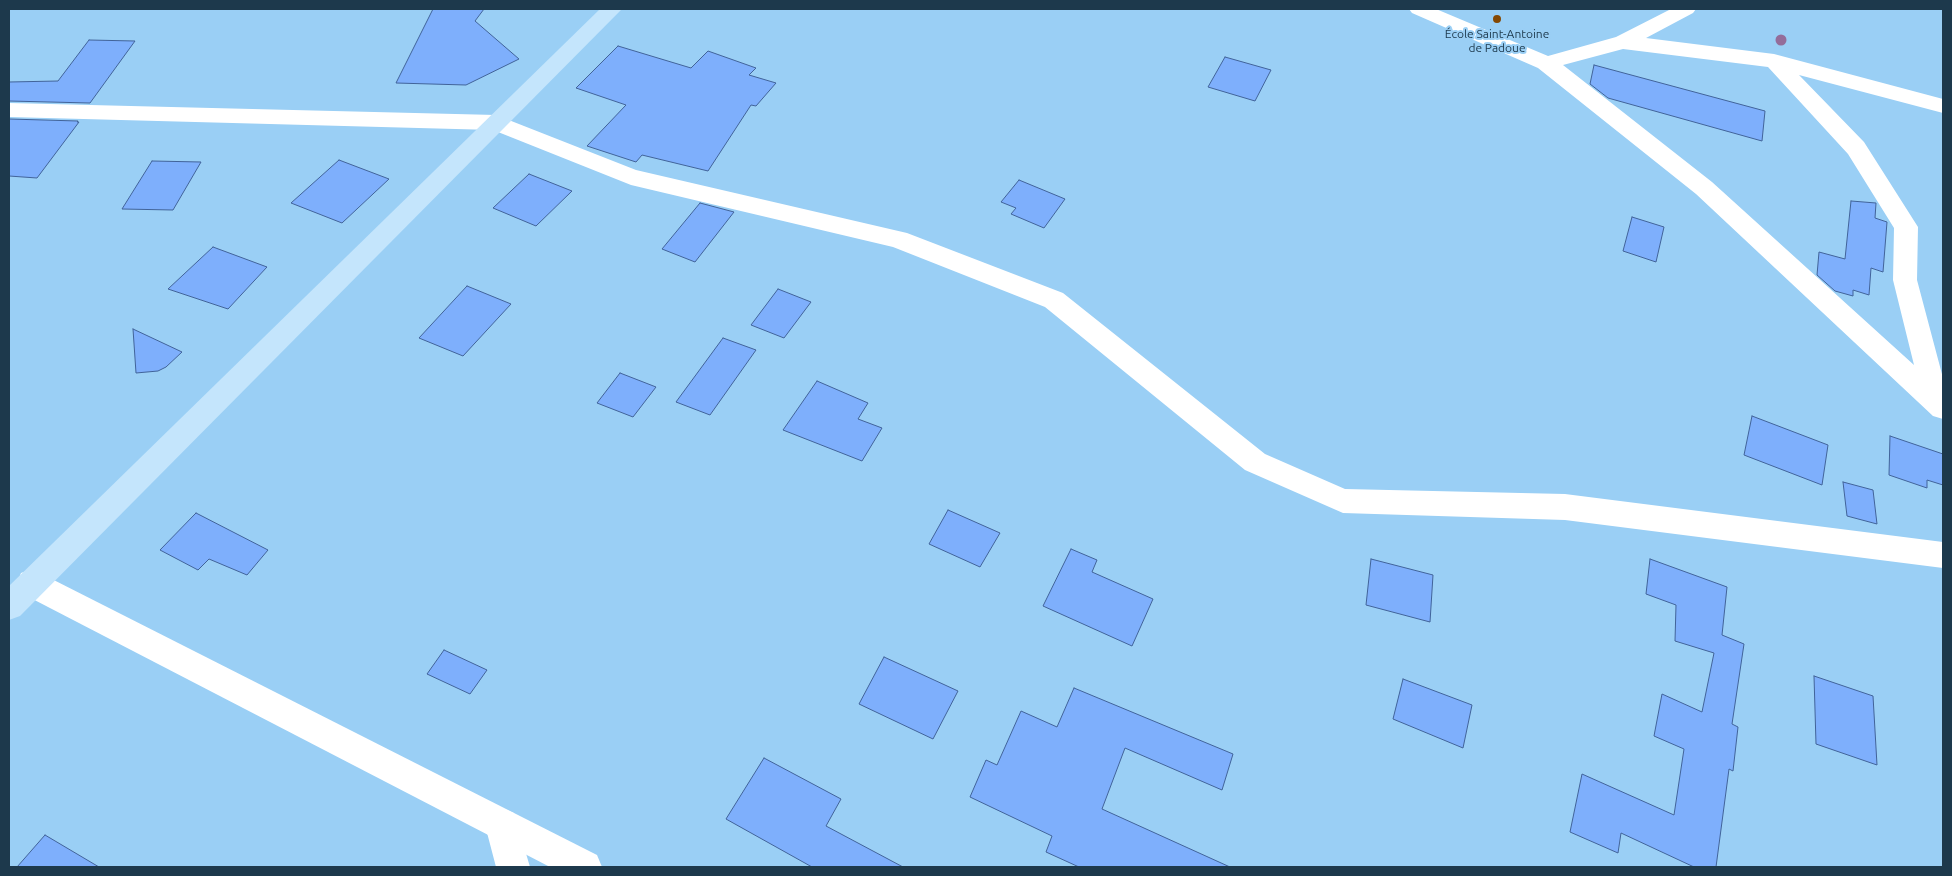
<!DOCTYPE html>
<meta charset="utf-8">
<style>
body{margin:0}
#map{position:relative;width:1952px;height:876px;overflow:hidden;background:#9acff5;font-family:Ubuntu,sans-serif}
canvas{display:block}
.frame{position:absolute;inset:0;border:10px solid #1d394c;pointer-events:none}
</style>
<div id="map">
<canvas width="1952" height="876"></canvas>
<div class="frame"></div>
</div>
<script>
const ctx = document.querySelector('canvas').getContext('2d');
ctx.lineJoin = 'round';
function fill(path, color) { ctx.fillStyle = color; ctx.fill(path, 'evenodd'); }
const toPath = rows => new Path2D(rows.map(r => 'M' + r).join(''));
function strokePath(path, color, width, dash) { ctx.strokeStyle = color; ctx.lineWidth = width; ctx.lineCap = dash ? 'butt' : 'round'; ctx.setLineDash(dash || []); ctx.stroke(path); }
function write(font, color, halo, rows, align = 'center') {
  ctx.font = font + ' Ubuntu,sans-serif'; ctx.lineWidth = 4; ctx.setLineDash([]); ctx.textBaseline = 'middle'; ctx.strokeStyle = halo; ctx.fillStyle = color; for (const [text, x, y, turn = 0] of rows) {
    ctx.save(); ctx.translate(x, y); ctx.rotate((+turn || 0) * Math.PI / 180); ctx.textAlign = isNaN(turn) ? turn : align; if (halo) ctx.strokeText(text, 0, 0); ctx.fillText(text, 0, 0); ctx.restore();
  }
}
const building = toPath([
 [433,9,484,9,475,21,519,59,466,85,396,83,433,9],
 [89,40,135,41,90,103,9,101,9,82,58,81,89,40],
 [618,46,691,68,708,51,756,68,749,75,776,83,756,106,751,105,708,171,642,155,636,162,587,146,626,105,576,88,618,46],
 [1225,57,1271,70,1255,101,1208,87,1225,57],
 [1594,65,1765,111,1762,141,1608,98,1590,84,1594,65],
 [9,119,78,121,77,122,79,122,37,178,9,176,9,119],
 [339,160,389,179,342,223,291,203,339,160],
 [152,161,201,162,173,210,122,209,152,161],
 [529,174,572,191,536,226,493,208,529,174],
 [1019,180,1065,199,1044,228,1011,214,1016,208,1001,202,1019,180],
 [1851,201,1876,203,1875,218,1887,222,1883,272,1871,268,1869,295,1853,290,1853,296,1835,291,1817,275,1819,252,1845,259,1851,201],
 [700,203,734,212,695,262,662,249,700,203],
 [1632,217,1664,227,1656,262,1623,251,1632,217],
 [213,247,267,267,228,309,168,289,213,247],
 [467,286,511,304,463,356,419,338,467,286],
 [778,289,811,302,784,338,751,325,778,289],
 [133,329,182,352,166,367,158,371,136,373,133,329],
 [723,338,756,350,710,415,676,402,723,338],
 [620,373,656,387,633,417,597,403,620,373],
 [817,381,868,403,858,419,882,428,862,461,783,430,817,381],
 [1752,416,1828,445,1822,485,1744,455,1752,416],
 [1890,436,1943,454,1943,485,1927,480,1927,488,1889,475,1890,436],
 [1843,482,1873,490,1877,524,1847,516,1843,482],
 [948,510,1000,533,980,567,929,544,948,510],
 [196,513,268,550,247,575,209,559,198,570,160,550,196,513],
 [1071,549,1097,560,1092,572,1153,599,1132,646,1043,606,1071,549],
 [1371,559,1433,575,1430,622,1366,605,1371,559],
 [1650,559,1727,587,1722,635,1744,644,1732,724,1738,727,1733,771,1729,769,1716,867,1694,867,1621,833,1618,853,1570,832,1582,774,1674,815,1684,749,1654,736,1662,694,1702,712,1714,653,1675,641,1676,605,1646,594,1650,559],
 [444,650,487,670,470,694,427,674,444,650],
 [884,657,958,691,933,739,859,704,884,657],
 [1814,676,1873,696,1877,765,1816,744,1814,676],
 [1403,679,1472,705,1463,748,1393,719,1403,679],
 [1074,688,1233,754,1222,790,1125,748,1102,809,1230,867,1079,867,1046,852,1052,836,970,797,986,760,997,765,1021,711,1057,727,1074,688],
 [764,758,841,799,826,826,903,867,812,867,726,819,764,758],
 [45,835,99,867,17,867,45,835]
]);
fill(building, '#7eaffc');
strokePath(building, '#416399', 1);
fill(toPath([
 [1409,9,1436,9,1548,56,1616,37,1671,9,1696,9,1693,13,1646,38,1774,54,1943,99,1943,113,1799,75,1864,142,1918,227,1917,280,1943,378,1943,419,1933,416,1696,194,1538,68,1412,13,1409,9],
 [1623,49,1768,67,1848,154,1894,228,1893,280,1914,365,1712,182,1563,65,1623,49],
 [9,103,496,115,636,170,907,233,1063,293,1265,454,1345,489,1565,494,1943,542,1943,568,1565,520,1343,513,1245,470,1045,307,893,247,631,185,493,130,9,117,9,103],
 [502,808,514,813,530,867,496,867,485,825,490,813,502,808]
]), '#fff');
fill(toPath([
 [32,569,597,855,602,867,550,867,21,593,17,583,21,573,32,569]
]), '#fff');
fill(toPath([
 [600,9,622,9,20,616,9,620,9,586,600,9]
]), '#c4e5fc');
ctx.fillStyle = '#946d9a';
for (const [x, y] of [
 [1781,40]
]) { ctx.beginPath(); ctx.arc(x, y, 5.5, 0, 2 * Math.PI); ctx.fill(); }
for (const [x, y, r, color] of [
 [1497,19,5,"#844803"]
]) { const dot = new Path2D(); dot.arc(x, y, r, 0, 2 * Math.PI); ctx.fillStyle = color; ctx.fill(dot); strokePath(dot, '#9acff5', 2); }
write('12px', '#1d394c', '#9acff5', [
 ["École Saint-Antoine",1497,34],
 ["de Padoue",1497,48]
]);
</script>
